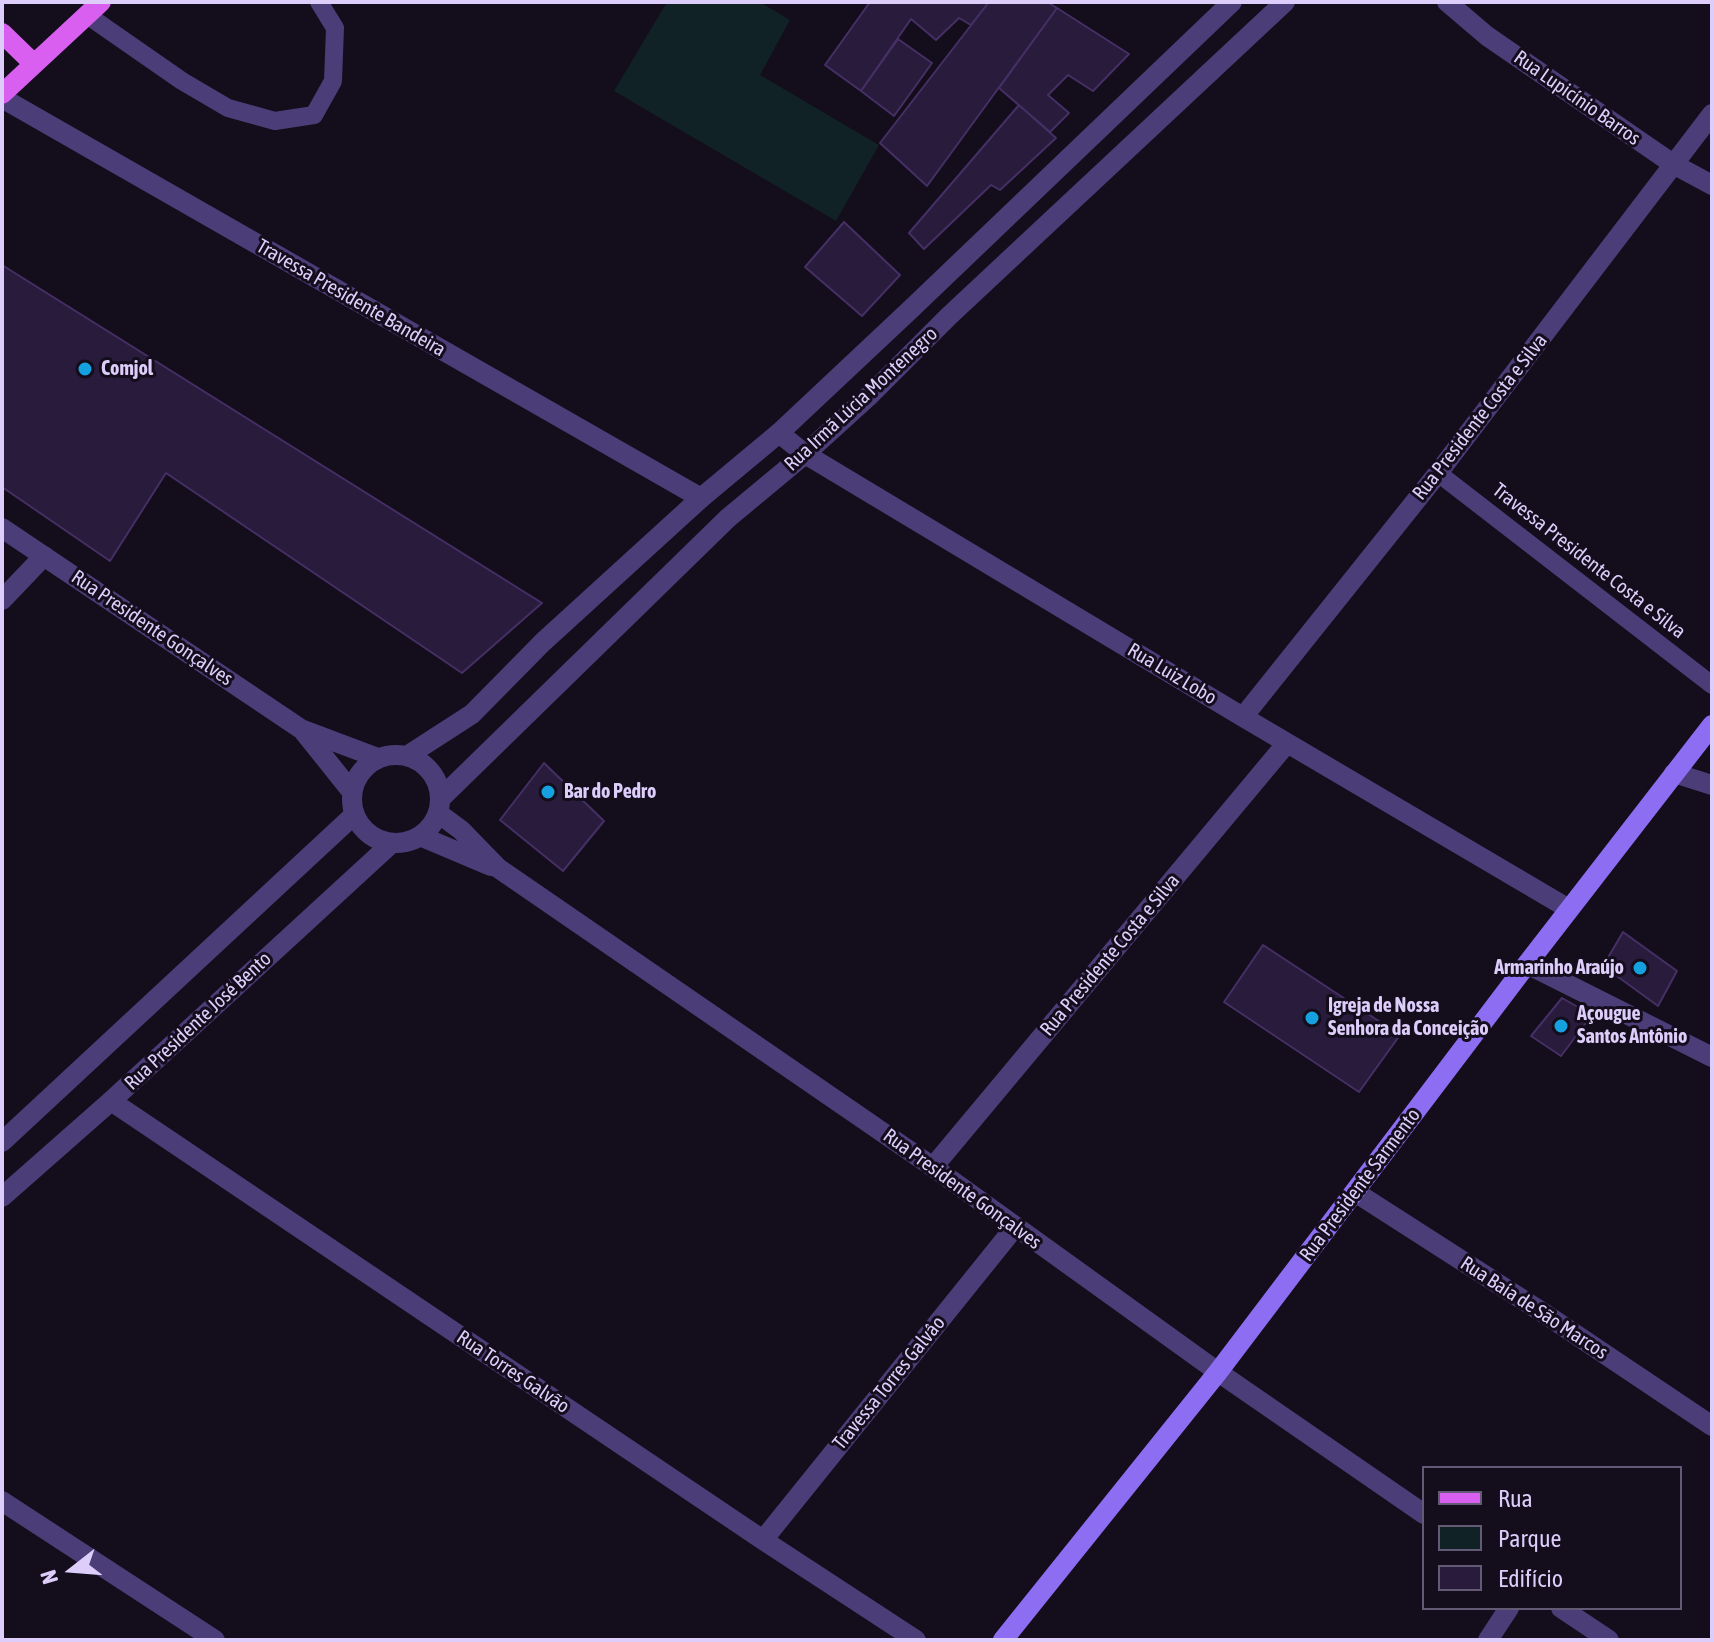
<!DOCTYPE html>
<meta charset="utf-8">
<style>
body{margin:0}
#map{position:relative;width:1714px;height:1642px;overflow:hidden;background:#130d1c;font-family:"Asap Condensed",sans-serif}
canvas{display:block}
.frame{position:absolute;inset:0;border:4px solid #dccdfa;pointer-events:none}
.legend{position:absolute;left:1422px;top:1466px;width:260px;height:144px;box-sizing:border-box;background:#130d1c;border:2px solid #635a75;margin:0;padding:10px 14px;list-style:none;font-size:24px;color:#dccdfa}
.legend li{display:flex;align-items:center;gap:16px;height:40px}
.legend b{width:40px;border:2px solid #635a75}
.north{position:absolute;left:32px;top:1530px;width:80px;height:80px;-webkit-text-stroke:6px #130d1c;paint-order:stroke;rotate:253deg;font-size:22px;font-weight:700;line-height:32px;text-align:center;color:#dccdfa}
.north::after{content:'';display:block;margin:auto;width:28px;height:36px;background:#dccdfa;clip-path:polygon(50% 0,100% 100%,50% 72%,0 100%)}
</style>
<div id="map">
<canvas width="1714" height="1642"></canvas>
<div class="frame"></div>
<ul class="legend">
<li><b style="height:10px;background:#d85ff0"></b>Rua</li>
<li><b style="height:22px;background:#112226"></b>Parque</li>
<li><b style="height:22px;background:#291b3b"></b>Edifício</li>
</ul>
<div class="north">N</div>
</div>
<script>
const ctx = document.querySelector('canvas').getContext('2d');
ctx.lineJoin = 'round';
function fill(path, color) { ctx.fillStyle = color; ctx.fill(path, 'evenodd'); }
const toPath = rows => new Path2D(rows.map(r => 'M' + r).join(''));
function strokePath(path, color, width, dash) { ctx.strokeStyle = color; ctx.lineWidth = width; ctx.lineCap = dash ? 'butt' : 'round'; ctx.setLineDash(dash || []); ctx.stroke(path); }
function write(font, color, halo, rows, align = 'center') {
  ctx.font = font + ' "Asap Condensed",sans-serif'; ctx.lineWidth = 6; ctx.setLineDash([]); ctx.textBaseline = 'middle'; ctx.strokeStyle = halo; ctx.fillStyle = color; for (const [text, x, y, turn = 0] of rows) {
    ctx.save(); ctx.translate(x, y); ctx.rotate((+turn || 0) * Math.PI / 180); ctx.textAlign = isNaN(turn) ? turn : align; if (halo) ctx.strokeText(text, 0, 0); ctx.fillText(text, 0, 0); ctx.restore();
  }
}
fill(toPath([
 [667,2,760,2,790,20,760,75,879,145,836,221,614,91]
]), '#112226');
const building = toPath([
 [870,2,989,2,971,25,959,18,936,40,911,19,861,91,825,65,870,2],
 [989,2,1047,2,1057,8,927,186,880,143,989,2],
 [1057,8,1129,54,1093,91,1068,75,1048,95,1069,113,1050,132,999,88,1057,8],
 [898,39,932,63,894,116,861,91,898,39],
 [1019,105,1056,138,1000,190,991,185,924,249,909,233,1019,105],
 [844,222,900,275,862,316,805,267,844,222],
 [2,265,542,603,462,673,166,473,110,561,2,487,2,265],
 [544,763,604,821,563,871,500,820,544,763],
 [1623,932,1677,971,1658,1006,1603,966,1623,932],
 [1263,945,1400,1035,1359,1092,1224,1002,1263,945],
 [1562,998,1592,1015,1561,1056,1531,1036,1562,998]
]);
fill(building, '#291b3b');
strokePath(building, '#452f65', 2);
strokePath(toPath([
 [87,15,182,81,228,108,275,121,314,115,333,81,335,28,319,2],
 [1438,473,1712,685]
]), '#4b3d77', 18);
strokePath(toPath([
 [1447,2,1487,36,1673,164,1712,185],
 [2,98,701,498],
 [779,433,805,454,1243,717,1569,909],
 [2,600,44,556],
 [1243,717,1438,473,1712,114],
 [1674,773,1712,785],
 [1527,964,1712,1057],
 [111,1101,763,1540,916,1640],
 [933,1167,1287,743],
 [1355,1192,1545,1314,1712,1426],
 [2,1501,215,1640],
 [763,1540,1015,1227],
 [1488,1640,1509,1608]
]), '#4b3d77', 20);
strokePath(toPath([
 [2,528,301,729,378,758],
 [304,732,352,792],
 '352 799a44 44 0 1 1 88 0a44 44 0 1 1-88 0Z',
 [407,756,472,714,543,642,701,498,779,433,911,309,1232,2],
 [440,799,728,518,805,454,870,395,949,316,1285,2],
 [438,813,461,830,498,868,933,1167,1218,1372,1424,1514],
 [420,836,491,866],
 [2,1142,355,814],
 [2,1197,111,1101,392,843],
 [1561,1608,1609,1640]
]), '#4b3d77', 20);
strokePath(toPath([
 [1003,1640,1218,1372,1527,964,1712,725]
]), '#8d6df1', 20);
strokePath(toPath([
 [2,33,34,64],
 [2,94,101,2]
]), '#d85ff0', 20);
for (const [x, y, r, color] of [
 [85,369,8,"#15a0df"],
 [548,792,8,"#15a0df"],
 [1640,968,8,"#15a0df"],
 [1312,1018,8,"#15a0df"],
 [1561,1026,8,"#15a0df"]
]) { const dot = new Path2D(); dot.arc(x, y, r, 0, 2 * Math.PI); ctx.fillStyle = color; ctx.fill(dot); strokePath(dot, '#130d1c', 3); }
write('20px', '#dccdfa', '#130d1c', [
 ["Rua Lupicínio Barros",1577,98,35],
 ["Travessa Presidente Bandeira",351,298,30],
 ["Rua Irmã Lúcia Montenegro",861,399,-43],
 ["Rua Presidente Costa e Silva",1480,417,-52],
 ["Travessa Presidente Costa e Silva",1589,561,38],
 ["Rua Presidente Gonçalves",152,628,34],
 ["Rua Luiz Lobo",1172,674,31],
 ["Rua Presidente Costa e Silva",1110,955,-50],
 ["Rua Presidente José Bento",198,1021,-43],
 ["Rua Presidente Sarmento",1360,1185,-53],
 ["Rua Presidente Gonçalves",962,1189,36],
 ["Rua Baía de São Marcos",1534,1308,33],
 ["Rua Torres Galvão",513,1372,34],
 ["Travessa Torres Galvâo",889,1383,-51]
]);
write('bold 20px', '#dccdfa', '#130d1c', [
 ["Comjol",101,369],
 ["Bar do Pedro",564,792],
 ["Armarinho Araújo",1624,968,"right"],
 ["Igreja de Nossa",1328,1006],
 ["Senhora da Conceição",1328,1029],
 ["Açougue",1577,1014],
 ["Santos Antônio",1577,1037]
], 'left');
</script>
